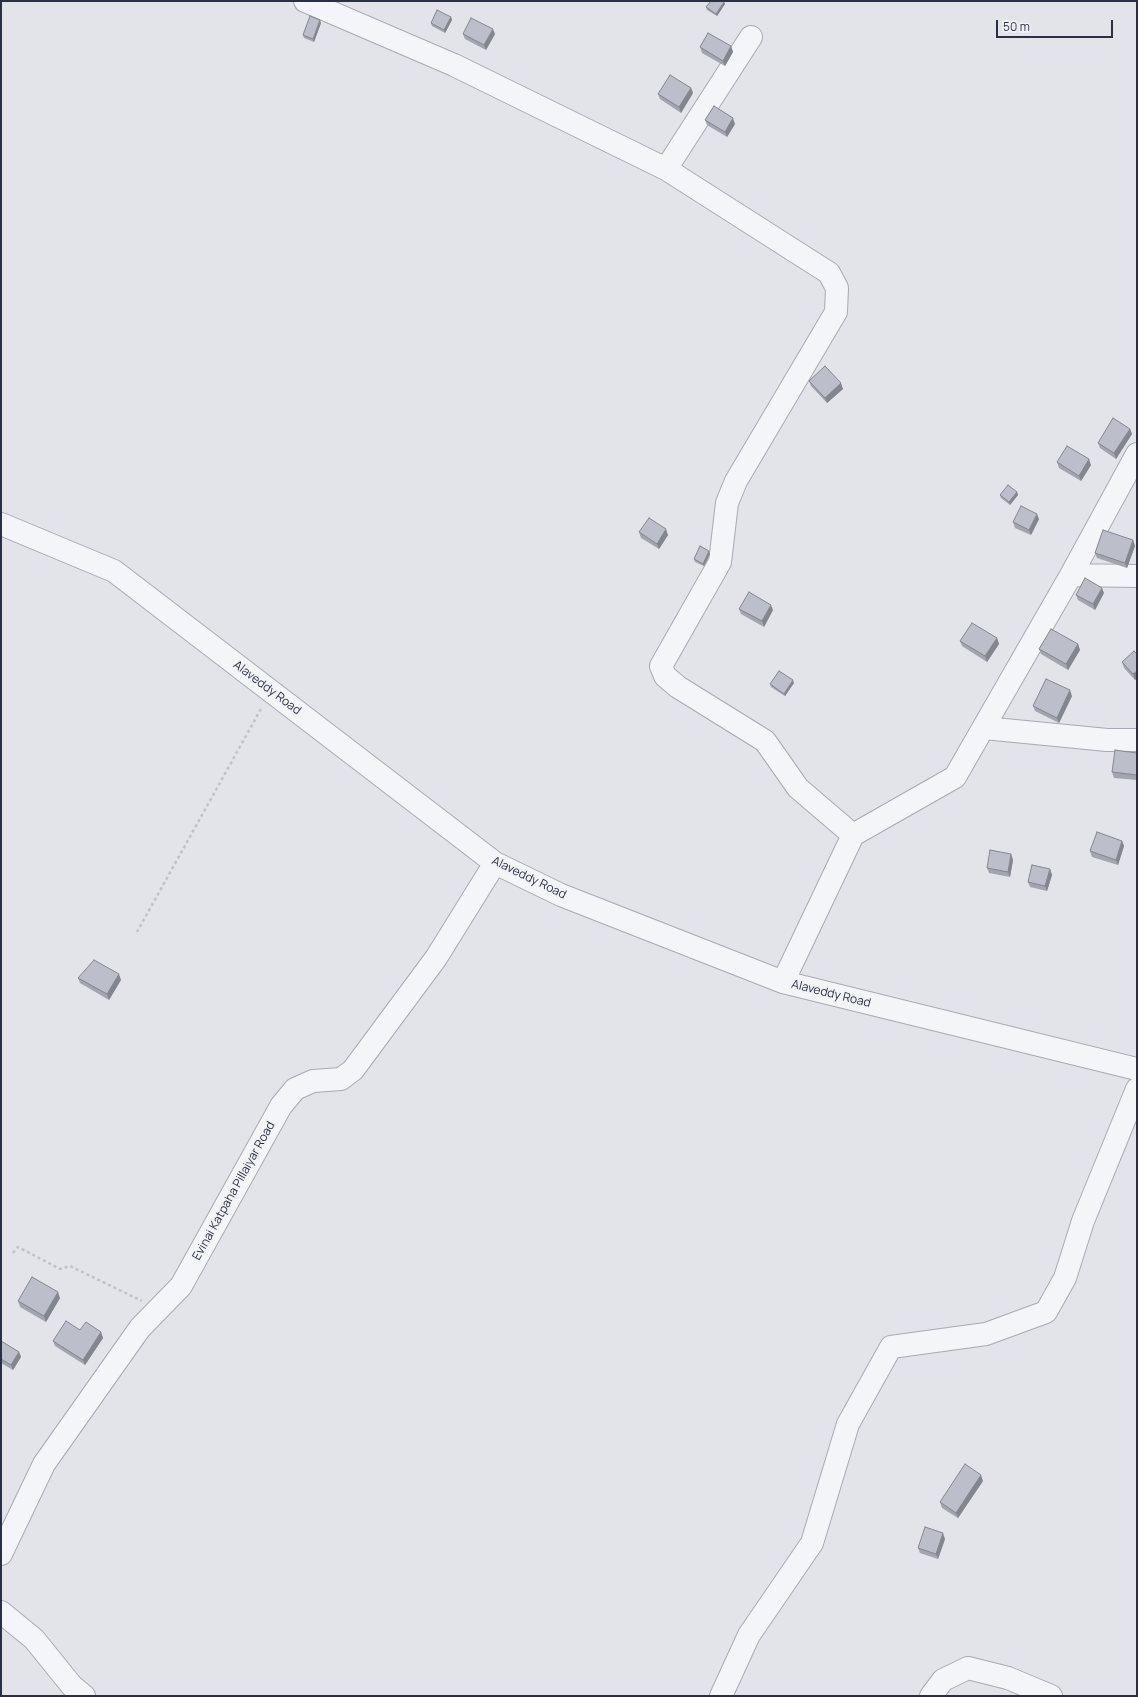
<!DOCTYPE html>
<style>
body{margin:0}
#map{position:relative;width:1138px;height:1697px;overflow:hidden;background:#e2e4ea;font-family:Manrope,sans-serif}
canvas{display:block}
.frame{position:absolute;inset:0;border:2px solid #2a3042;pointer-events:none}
.scale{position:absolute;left:996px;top:20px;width:117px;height:18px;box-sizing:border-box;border:2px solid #2a3042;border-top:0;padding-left:5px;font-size:12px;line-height:14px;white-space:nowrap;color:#2a3042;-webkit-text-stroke:3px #f1f3f7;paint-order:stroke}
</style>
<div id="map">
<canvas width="1138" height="1697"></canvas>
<div class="frame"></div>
<div class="scale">50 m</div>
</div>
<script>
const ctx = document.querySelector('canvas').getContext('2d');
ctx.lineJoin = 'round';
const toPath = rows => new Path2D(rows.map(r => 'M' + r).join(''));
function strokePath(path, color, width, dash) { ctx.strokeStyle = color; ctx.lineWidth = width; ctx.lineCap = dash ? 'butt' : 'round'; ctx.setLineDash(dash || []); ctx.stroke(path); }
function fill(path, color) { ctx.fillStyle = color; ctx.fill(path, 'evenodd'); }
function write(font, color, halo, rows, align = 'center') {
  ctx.font = font + ' Manrope,sans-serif'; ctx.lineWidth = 4; ctx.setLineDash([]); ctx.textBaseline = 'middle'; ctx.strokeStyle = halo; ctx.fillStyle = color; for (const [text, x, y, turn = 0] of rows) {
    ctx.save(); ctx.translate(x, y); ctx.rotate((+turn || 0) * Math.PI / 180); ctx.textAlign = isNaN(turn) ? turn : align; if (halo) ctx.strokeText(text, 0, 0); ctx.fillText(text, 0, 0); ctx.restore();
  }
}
const minor = toPath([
 [305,1,454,65,666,169,829,273,837,288,836,312,736,481,727,503,720,562,661,666,665,676,678,687,765,741,798,788,853,835],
 [666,169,751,37],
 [1,524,114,571,495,863,561,895,783,982,1137,1069],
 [1071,575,1137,576],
 [984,728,1107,740,1137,740],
 [783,982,853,835,955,777,1071,575,1137,454],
 [1,1554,44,1464,140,1328,181,1286,281,1106,295,1089,313,1081,341,1079,353,1070,436,958,495,863],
 [1,1612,34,1639,72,1686,84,1696],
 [721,1696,749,1635,812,1543,848,1424,891,1347,986,1334,1046,1312,1065,1278,1083,1221,1137,1089],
 [931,1696,943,1680,968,1668,1008,1678,1051,1696]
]);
strokePath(minor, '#a7aab4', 24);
strokePath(toPath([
 [137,932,262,707],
 [13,1253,18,1247,60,1269,70,1266,142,1301]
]), '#bfc2c9', 2.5, [3, 3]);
strokePath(minor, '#f4f5f8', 22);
fill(toPath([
 [724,2,725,4,717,16,707,10,706,7],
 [451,17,452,20,445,33,432,26,431,23],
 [321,23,314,42,304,38,303,35],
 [463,34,495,34,486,50,465,39],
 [731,46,733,52,725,66,702,53,700,47],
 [691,88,693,93,681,113,660,99,658,94],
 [705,120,735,124,727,137,707,125],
 [809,381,843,389,827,403,811,386],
 [1130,429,1132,434,1116,459,1100,448,1098,443],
 [1057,462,1091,465,1081,481,1059,468],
 [1017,492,1018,495,1010,505,1001,498,1000,495],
 [1039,519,1031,535,1015,528,1013,522],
 [639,532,668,535,659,549,641,538],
 [1133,540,1135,546,1127,568,1097,558,1095,553],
 [710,554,704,566,695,562,694,559],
 [1104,593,1095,610,1078,600,1076,595],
 [739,609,773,610,764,627,741,614],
 [997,638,999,644,987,662,962,646,960,641],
 [1078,644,1080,650,1068,670,1041,654,1039,649],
 [1137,654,1137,678,1135,680,1124,668,1122,662],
 [794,683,785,696,771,687,770,684],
 [1072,696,1059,723,1035,711,1033,706],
 [1137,753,1137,780,1114,778,1112,772],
 [1122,841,1124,846,1118,865,1092,857,1090,851],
 [1011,854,1013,860,1010,877,989,873,987,868],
 [1050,869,1052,875,1047,891,1030,887,1028,882],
 [78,978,121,980,109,1000,80,983],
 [60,1298,46,1322,20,1307,18,1301],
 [80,1330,101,1332,103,1338,85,1365,55,1346,53,1341],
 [1,1341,19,1352,21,1357,13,1370,1,1363],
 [983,1481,958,1518,942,1508,940,1502],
 [945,1539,938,1559,920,1553,918,1548]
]), '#a2a4ae');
fill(toPath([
 [724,2,725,4,717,16,716,14],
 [451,17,452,20,445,33,444,30],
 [320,20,321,23,314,42,313,39],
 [493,29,495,34,486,50,484,45],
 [731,46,733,52,725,66,723,61],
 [691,88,693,93,681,113,679,107],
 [733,118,735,124,727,137,725,132],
 [841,383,843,389,827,403,825,398],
 [1130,429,1132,434,1116,459,1114,453],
 [1089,459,1091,465,1081,481,1079,476],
 [1017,492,1018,495,1010,505,1009,502],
 [1037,514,1039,519,1031,535,1029,530],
 [666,529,668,535,659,549,657,544],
 [1133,540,1135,546,1127,568,1125,563],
 [709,551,710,554,704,566,703,564],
 [1102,588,1104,593,1095,610,1093,604],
 [771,605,773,610,764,627,762,621],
 [997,638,999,644,987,662,985,656],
 [1078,644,1080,650,1068,670,1066,664],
 [1137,671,1137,678,1135,680,1133,674],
 [793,680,794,683,785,696,784,694],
 [1070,690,1072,696,1059,723,1057,718],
 [1122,841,1124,846,1118,865,1116,860],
 [1011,854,1013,860,1010,877,1008,872],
 [1050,869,1052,875,1047,891,1045,886],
 [119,974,121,980,109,1000,107,994],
 [58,1292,60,1298,46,1322,44,1316],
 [101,1332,103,1338,85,1365,83,1360],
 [19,1352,21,1357,13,1370,11,1365],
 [981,1475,983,1481,958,1518,956,1513],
 [943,1533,945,1539,938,1559,936,1554]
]), '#84868d');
const building = toPath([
 [711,1,723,1,724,2,716,14,706,7,711,1],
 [437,10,451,17,444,30,431,23,437,10],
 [310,16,320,20,313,39,303,35,310,16],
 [471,18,493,29,484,45,463,34,471,18],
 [708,33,731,46,723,61,700,47,708,33],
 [670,75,691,88,679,107,658,94,670,75],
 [714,106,733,118,725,132,705,120,714,106],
 [825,366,841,383,825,398,809,381,825,366],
 [1113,418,1130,429,1114,453,1098,443,1113,418],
 [1067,446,1089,459,1079,476,1057,462,1067,446],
 [1008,485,1017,492,1009,502,1000,495,1008,485],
 [1021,506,1037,514,1029,530,1013,522,1021,506],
 [649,518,666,529,657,544,639,532,649,518],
 [1103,530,1133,540,1125,563,1095,553,1103,530],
 [700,546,709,551,703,564,694,559,700,546],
 [1085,578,1102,588,1093,604,1076,595,1085,578],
 [749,592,771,605,762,621,739,609,749,592],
 [972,623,997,638,985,656,960,641,972,623],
 [1051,629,1078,644,1066,664,1039,649,1051,629],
 [1134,651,1137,654,1137,671,1133,674,1122,662,1134,651],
 [779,671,793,680,784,694,770,684,779,671],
 [1046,679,1070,690,1057,718,1033,706,1046,679],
 [1115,750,1137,753,1137,775,1112,772,1115,750],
 [1097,832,1122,841,1116,860,1090,851,1097,832],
 [990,850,1011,854,1008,872,987,868,990,850],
 [1032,865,1050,869,1045,886,1028,882,1032,865],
 [94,960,119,974,107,994,78,978,94,960],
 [32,1277,58,1292,44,1316,18,1301,32,1277],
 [66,1321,80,1330,86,1322,101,1332,83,1360,53,1341,66,1321],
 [1,1341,19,1352,11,1365,1,1359,1,1341],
 [965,1464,981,1475,956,1513,940,1502,965,1464],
 [925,1527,943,1533,936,1554,918,1548,925,1527]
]);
fill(building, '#bcbfca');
strokePath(building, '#84868d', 1);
write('12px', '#2a3042', '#f1f3f7', [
 ["Alaveddy Road",267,688,37],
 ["Alaveddy Road",529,878,26],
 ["Alaveddy Road",831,994,14],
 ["Evinai Katpaha Pillaiyar Road",234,1191,-61]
]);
</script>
